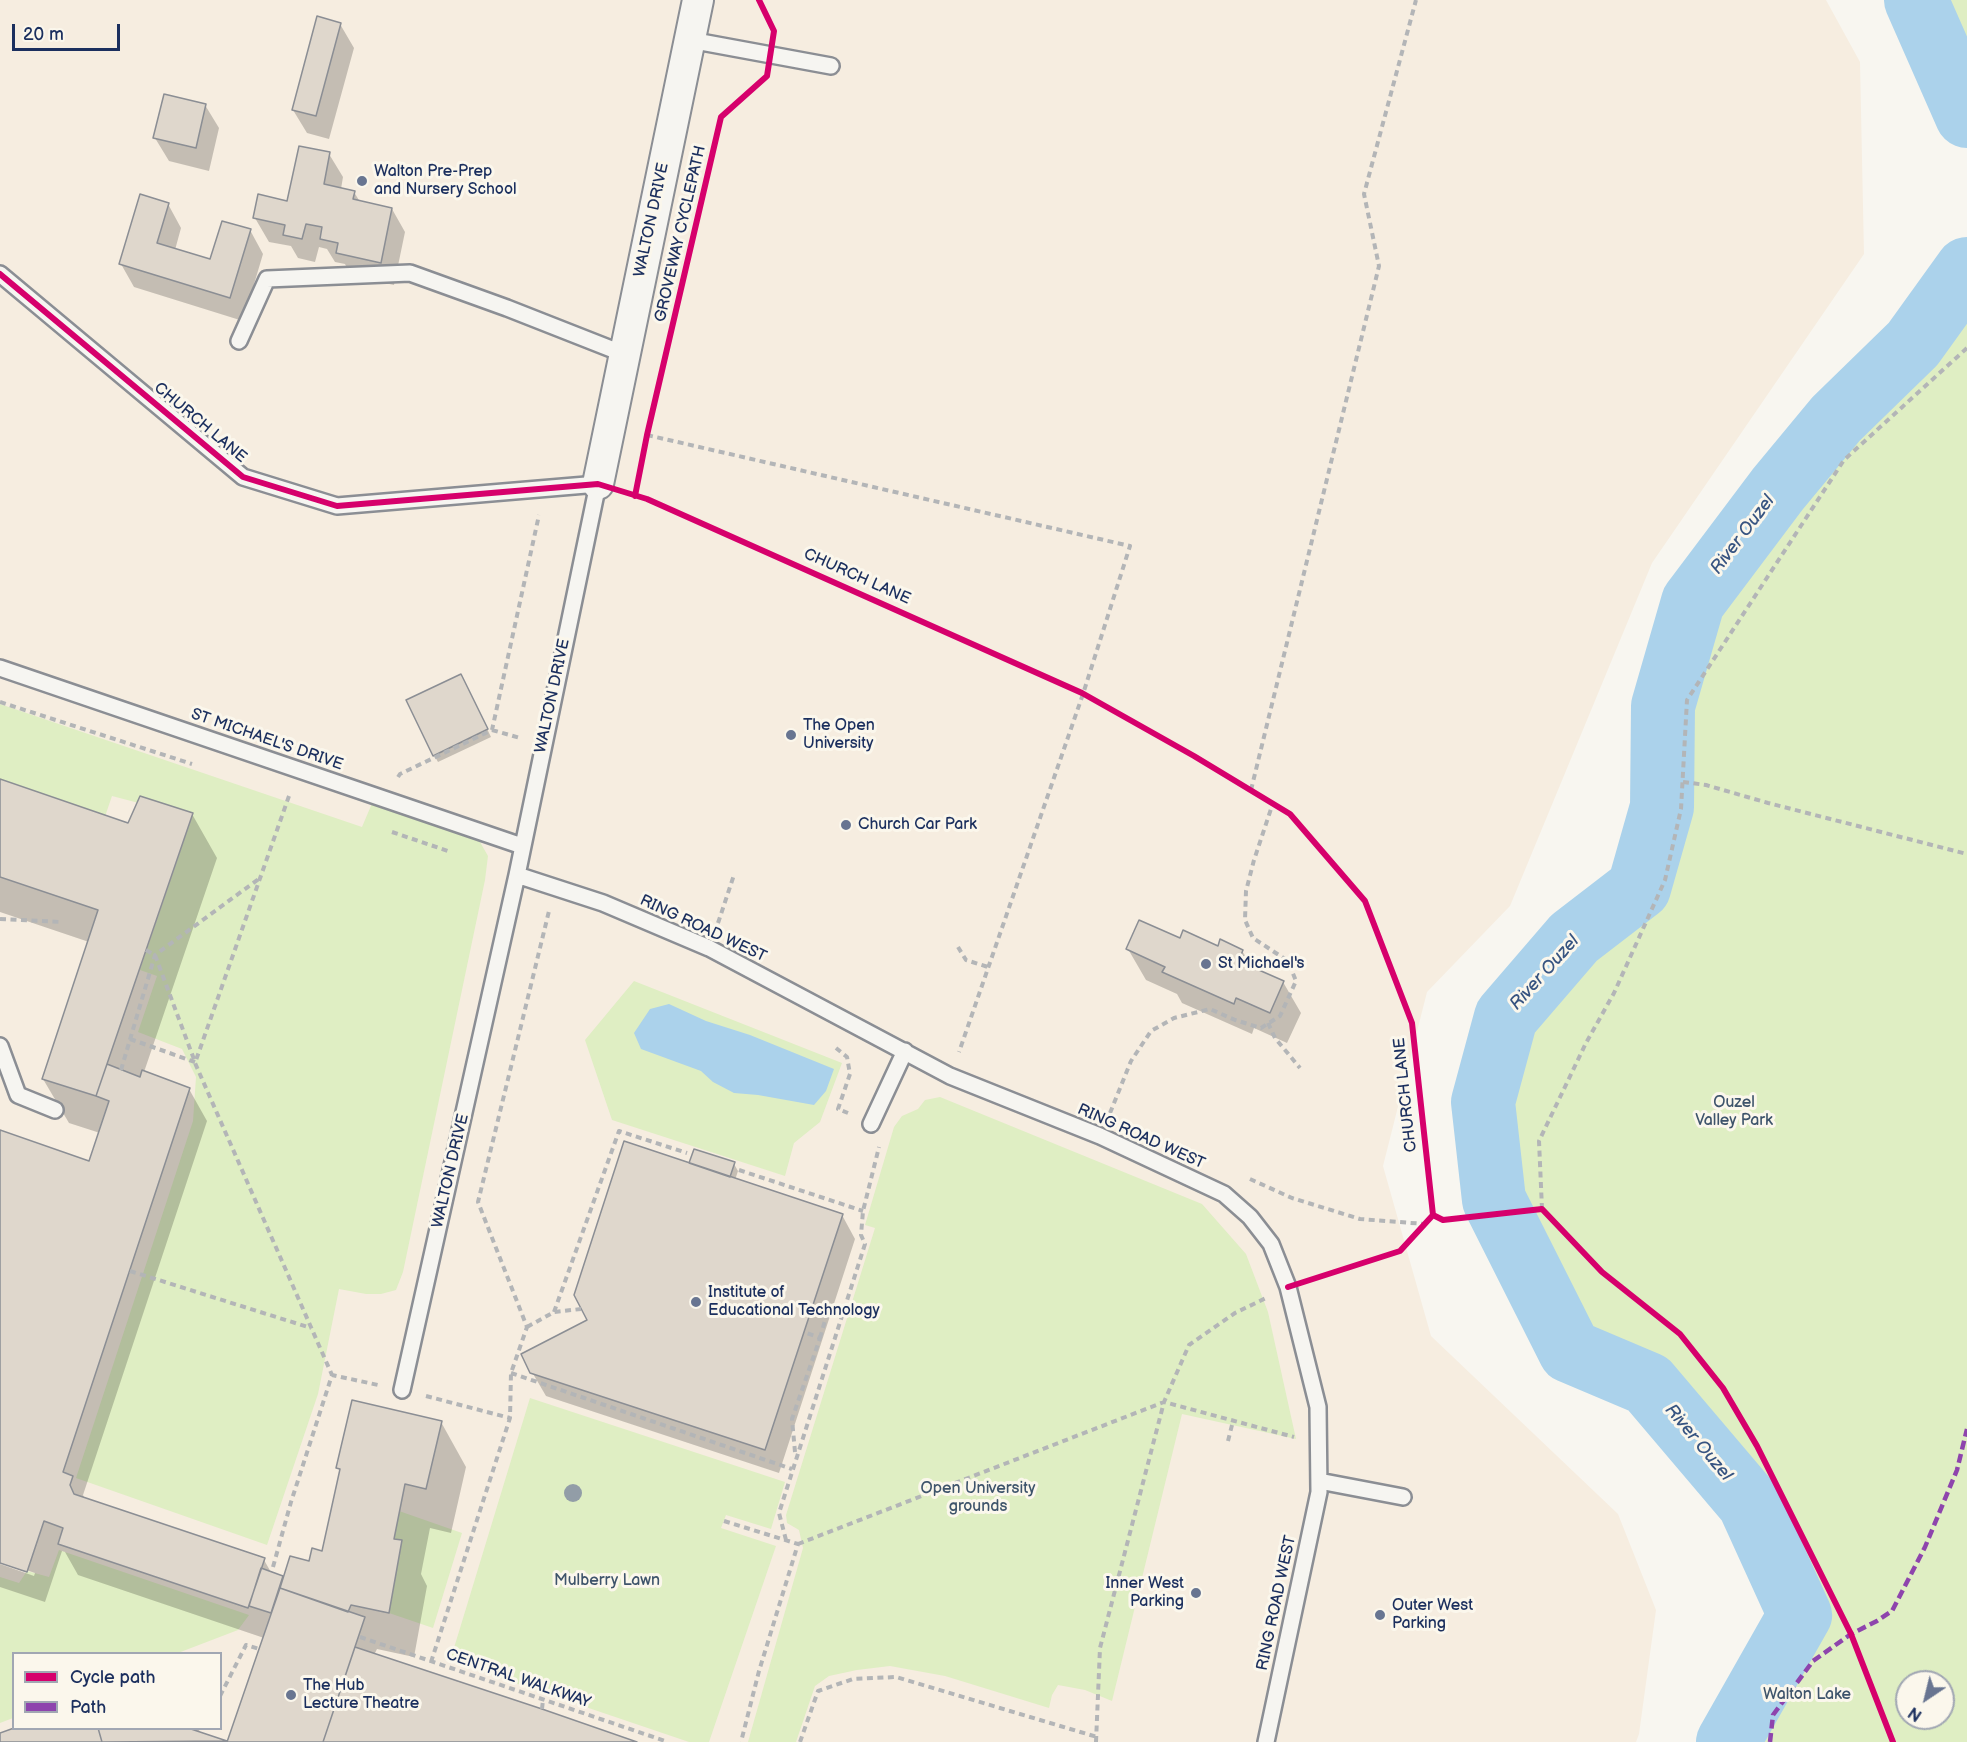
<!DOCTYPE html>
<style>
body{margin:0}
#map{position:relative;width:1967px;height:1742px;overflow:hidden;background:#f8f6f0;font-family:"Balsamiq Sans",sans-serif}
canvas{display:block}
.legend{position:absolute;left:12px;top:1652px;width:210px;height:78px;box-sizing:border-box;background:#fbf7ec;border:2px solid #a1a7b3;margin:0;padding:8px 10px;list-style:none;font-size:18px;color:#1b2f5e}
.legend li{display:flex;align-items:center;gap:12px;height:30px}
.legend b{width:30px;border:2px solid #a1a7b3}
.north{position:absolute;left:1895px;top:1670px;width:60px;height:60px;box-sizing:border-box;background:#fbf7ec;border:2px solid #a1a7b3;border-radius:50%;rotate:215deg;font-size:16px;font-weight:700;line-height:24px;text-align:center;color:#1b2f5e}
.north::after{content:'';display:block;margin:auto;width:21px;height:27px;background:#687591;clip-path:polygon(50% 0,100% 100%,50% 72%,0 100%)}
.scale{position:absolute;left:12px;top:24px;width:108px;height:27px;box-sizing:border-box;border:3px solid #1b2f5e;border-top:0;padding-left:8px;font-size:18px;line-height:21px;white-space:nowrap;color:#1b2f5e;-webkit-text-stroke:4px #fbf7ec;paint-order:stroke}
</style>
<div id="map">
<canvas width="1967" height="1742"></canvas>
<ul class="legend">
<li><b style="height:8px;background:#d6006c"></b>Cycle path</li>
<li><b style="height:8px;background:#8e44ad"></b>Path</li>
</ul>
<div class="north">N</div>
<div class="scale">20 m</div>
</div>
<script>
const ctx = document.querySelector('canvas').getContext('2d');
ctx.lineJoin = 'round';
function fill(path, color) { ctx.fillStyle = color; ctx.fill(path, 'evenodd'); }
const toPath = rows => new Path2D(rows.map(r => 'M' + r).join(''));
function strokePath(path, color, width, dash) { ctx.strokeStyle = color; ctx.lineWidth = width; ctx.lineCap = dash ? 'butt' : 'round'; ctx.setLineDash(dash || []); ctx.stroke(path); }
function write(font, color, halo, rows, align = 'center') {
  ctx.font = font + ' "Balsamiq Sans",sans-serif'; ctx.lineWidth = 6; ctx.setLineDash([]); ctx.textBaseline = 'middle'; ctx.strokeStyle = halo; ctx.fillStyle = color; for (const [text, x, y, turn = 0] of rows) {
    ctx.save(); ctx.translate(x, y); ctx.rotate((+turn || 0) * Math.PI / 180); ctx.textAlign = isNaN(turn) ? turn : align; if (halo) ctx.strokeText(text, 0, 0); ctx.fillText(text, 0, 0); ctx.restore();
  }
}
fill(toPath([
 [0,0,1826,0,1860,62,1864,254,1652,563,1510,906,1427,992,1383,1166,1431,1336,1618,1514,1656,1610,1639,1734,1636,1742,0,1742],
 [14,1654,220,1654,220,1728,14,1728]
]), '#f6ede0');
fill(toPath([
 [1916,0,1967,0,1967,116],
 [1967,269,1967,1742,1728,1742,1800,1615,1749,1503,1648,1384,1570,1351,1510,1257,1500,1229,1483,1102,1506,1017,1574,938,1639,888,1662,807,1663,706,1693,602,1778,489,1836,419,1913,344],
 [1907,1682,1943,1682,1943,1718,1907,1718],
 [0,704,362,827,373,801,467,833,480,842,488,856,485,880,403,1272,396,1290,381,1294,366,1294,339,1289,318,1394,267,1545,76,1478,193,1121,196,1077,182,1049,138,1032,157,976,140,970,192,817,112,796,98,837,0,804],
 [634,981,842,1063,820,1122,794,1143,785,1176,612,1120,585,1040],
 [940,1097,1202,1204,1246,1254,1268,1312,1296,1439,1182,1414,1112,1701,1085,1690,1058,1685,1052,1695,1049,1708,945,1676,890,1666,857,1670,829,1676,815,1686,796,1742,748,1742,803,1548,799,1530,787,1523,786,1515,875,1228,865,1225,894,1127,902,1116,918,1109,925,1100],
 [530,1398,785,1482,771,1529,726,1515,721,1528,776,1546,709,1742,689,1742,450,1661],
 [399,1511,462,1533,433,1628,389,1613,402,1540,394,1539],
 [59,1550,249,1615,238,1630,178,1653,14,1654,13,1718,0,1723,0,1577,19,1583,27,1571,49,1577]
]), '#dfeec3');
fill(toPath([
 [669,1004,706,1021,750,1035,834,1069,826,1091,814,1105,758,1095,734,1093,713,1082,701,1071,641,1049,634,1033,650,1009]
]), '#abd2eb');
fill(toPath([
 [340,24,354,48,329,139,307,133,293,110],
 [205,105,219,128,209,171,169,161,155,138],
 [329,154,343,177,341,189,354,192,360,202,392,209,405,232,394,285,351,276,345,264,335,262,327,249,319,247,315,262,298,258,291,246,269,242,255,218,288,202],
 [168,204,181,228,175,250,211,261,250,230,263,254,243,321,134,287,121,264],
 [465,683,491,737,438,762,434,755],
 [0,781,129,825,192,814,217,858,144,1072,189,1089,207,1121,83,1495,85,1499,264,1560,272,1574,282,1578,284,1580,323,1552,341,1474,338,1468,441,1422,466,1467,451,1533,430,1528,421,1574,427,1586,414,1657,377,1649,374,1655,633,1742,229,1742,264,1638,78,1575,65,1552,62,1551,45,1602,0,1587,0,1564,34,1576,35,1573,0,1561,0,1131,89,1163,100,1133,69,1123,43,1079,89,942,0,912],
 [1181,940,1242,951,1248,960,1253,963,1258,971,1283,982,1301,1013,1287,1043,1254,1028,1252,1034,1182,1003,1177,994,1146,980,1128,949],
 [734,1164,738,1171,735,1180,842,1215,855,1239,779,1473,546,1396,532,1372,589,1321,693,1166],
 [18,1728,198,1728,201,1734,224,1742,0,1742,0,1735]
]), '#0003');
strokePath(toPath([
 [1916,0,1967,116],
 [1728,1742,1800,1615,1749,1503,1648,1384,1570,1351,1494,1200,1483,1102,1506,1017,1574,938,1639,888,1662,807,1663,706,1693,602,1778,489,1836,419,1913,344,1967,269]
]), '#abd2eb', 64);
const building = toPath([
 [317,16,341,23,316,116,292,110,317,16],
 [164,94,206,104,196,148,153,138,164,94],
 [299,146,330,152,324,184,355,191,353,199,392,208,381,263,336,253,338,243,320,239,322,227,306,224,302,239,283,235,285,225,253,218,258,194,287,201,299,146],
 [140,194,169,203,157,243,210,259,222,221,251,229,230,298,119,264,140,194],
 [461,674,488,729,433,756,406,700,461,674],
 [0,779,128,823,140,796,193,813,96,1096,42,1079,98,910,0,877,0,779],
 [1139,920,1180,938,1183,930,1218,946,1220,939,1243,950,1241,955,1254,962,1252,967,1284,981,1270,1013,1236,998,1234,1004,1162,972,1165,967,1126,949,1139,920],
 [107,1064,140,1077,142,1070,190,1088,63,1472,73,1476,70,1485,74,1494,265,1558,248,1608,58,1544,63,1528,44,1521,27,1572,0,1563,0,1130,89,1161,109,1101,96,1096,107,1064],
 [624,1141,843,1214,765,1450,530,1373,521,1354,587,1320,574,1295,624,1141],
 [694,1149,735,1162,730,1177,689,1163,694,1149],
 [352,1400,442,1421,426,1489,405,1484,394,1539,402,1540,389,1613,351,1605,348,1612,280,1588,290,1556,309,1561,312,1548,322,1551,340,1469,336,1468,352,1400],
 [261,1568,283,1576,271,1613,249,1606,261,1568],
 [280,1588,365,1617,323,1742,227,1742,280,1588],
 [355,1647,542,1709,637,1742,323,1742,355,1647],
 [14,1728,98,1728,102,1742,0,1742,0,1733,14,1728],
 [98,1728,188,1728,227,1741,102,1742,98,1728]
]);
fill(building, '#dfd7cc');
strokePath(building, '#8b8e94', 1.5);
const service = toPath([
 [690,40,831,66],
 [0,274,243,477,337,506,598,484,517,875,402,1390],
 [239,341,267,279,410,273,507,308,624,354],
 [0,668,522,846],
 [517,875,603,903,709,948,950,1076,1100,1136,1224,1194,1250,1217,1271,1244,1288,1287,1318,1407,1319,1492,1266,1742],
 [0,1046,18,1095,55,1110],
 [871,1124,905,1051],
 [1319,1481,1403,1497]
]);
const minor = toPath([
 [598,484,698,0]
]);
strokePath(service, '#8b8e94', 20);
strokePath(minor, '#8b8e94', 34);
strokePath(toPath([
 [647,435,1130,546,1083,694,959,1052],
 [0,702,192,764],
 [492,730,520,738],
 [398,777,400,774,492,730,539,515],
 [1683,782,1706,785,1768,803,1967,854],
 [1251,790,1379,266,1364,194,1416,0],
 [289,796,195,1063,332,1375],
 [392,832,448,851],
 [0,919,61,922],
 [718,923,734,875],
 [958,947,966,960,988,967],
 [146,950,155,955,195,1062],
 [1268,1023,1275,1038,1300,1068],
 [130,1039,195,1062],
 [836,1048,847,1057,850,1074,838,1109,848,1113],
 [121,1070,155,955,260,878],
 [1110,1113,1131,1061,1151,1031,1174,1018,1210,1009,1235,1020,1261,1028,1280,1016,1296,981,1288,961,1253,938,1245,920,1246,891,1254,860,1273,803],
 [739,1170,863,1211],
 [1250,1179,1292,1198,1360,1219,1425,1224],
 [1542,1209,1539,1141,1586,1043,1614,993,1665,880,1681,809,1687,700,1844,460,1967,348],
 [130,1271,311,1328],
 [554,1312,619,1131,687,1153],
 [527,1327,554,1312,581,1309],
 [820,1338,826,1317,843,1308],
 [511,1373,792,1469],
 [426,1396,510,1418],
 [1228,1441,1233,1421],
 [795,1452,792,1419,820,1338,804,1332],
 [724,1521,798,1544,759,1671,741,1742],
 [786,1540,779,1513,865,1244,861,1235,863,1211,879,1147],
 [798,1544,1164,1402,1294,1437],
 [273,1567,291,1502,332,1375,378,1385],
 [360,1637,668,1742],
 [431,1662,510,1418,511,1373,527,1327,478,1202,549,911],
 [220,1696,246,1645,259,1649],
 [542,1709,543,1700],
 [800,1742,818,1691,853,1679,896,1677,1097,1737],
 [1096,1742,1100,1648,1164,1402,1189,1345,1235,1313,1266,1298]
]), '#b3b5b7', 4, [6, 4.5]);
strokePath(service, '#f6f5f1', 15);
strokePath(minor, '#f6f5f1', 30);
strokePath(toPath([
 [1770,1742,1773,1715,1813,1661,1851,1634,1877,1621,1892,1611,1925,1547,1957,1470,1967,1429]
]), '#8e44ad', 4.5, [9, 4.5]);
strokePath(toPath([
 [0,274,243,477,337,506,598,484,647,499,1082,693,1194,756,1290,814,1365,901,1412,1023,1433,1215,1443,1220,1542,1209,1602,1272,1680,1334,1723,1388,1757,1446,1851,1634,1893,1742],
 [635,496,647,435,721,117,767,76,774,31,759,0],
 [1288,1287,1400,1251,1433,1215]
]), '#d6006c', 6);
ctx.fillStyle = '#929da7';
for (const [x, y] of [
 [573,1493]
]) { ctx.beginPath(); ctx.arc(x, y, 9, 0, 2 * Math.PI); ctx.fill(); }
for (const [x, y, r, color] of [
 [362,181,6,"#687591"],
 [791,735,6,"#687591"],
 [846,825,6,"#687591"],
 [1206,964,6,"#687591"],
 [696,1302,6,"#687591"],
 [1196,1593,6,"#687591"],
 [1380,1615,6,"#687591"],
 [291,1695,6,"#687591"]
]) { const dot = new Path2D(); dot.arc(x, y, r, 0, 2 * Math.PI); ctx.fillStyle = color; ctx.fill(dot); strokePath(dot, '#fbf7ec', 2); }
write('16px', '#1b2f5e', '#fbf7ec', [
 ["Walton Pre-Prep",374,172],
 ["and Nursery School",374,190],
 ["The Open",803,726],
 ["University",803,744],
 ["Church Car Park",858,825],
 ["St Michael's",1218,964],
 ["Institute of",708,1293],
 ["Educational Technology",708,1311],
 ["Inner West",1184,1584,"right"],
 ["Parking",1184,1602,"right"],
 ["Outer West",1392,1606],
 ["Parking",1392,1624],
 ["The Hub",303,1686],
 ["Lecture Theatre",303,1704]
], 'left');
write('16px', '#1b2f5e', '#fbf7ec', [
 ["WALTON DRIVE",652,220,-78],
 ["GROVEWAY CYCLEPATH",681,234,-77],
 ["CHURCH LANE",200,423,40],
 ["CHURCH LANE",857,577,24],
 ["WALTON DRIVE",553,696,-78],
 ["ST MICHAEL'S DRIVE",267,740,19],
 ["RING ROAD WEST",703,929,25],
 ["CHURCH LANE",1406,1095,-96],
 ["RING ROAD WEST",1141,1137,24],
 ["WALTON DRIVE",451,1171,-77],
 ["RING ROAD WEST",1277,1603,-78],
 ["CENTRAL WALKWAY",518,1679,19]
]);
write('16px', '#3e546b', '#fbf7ec', [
 ["Ouzel",1734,1103],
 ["Valley Park",1734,1121],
 ["Open University",978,1489],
 ["grounds",978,1507],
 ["Mulberry Lawn",607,1581],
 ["Walton Lake",1807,1695]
]);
write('italic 18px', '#375481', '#fbf7ec', [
 ["River Ouzel",1743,535,-53],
 ["River Ouzel",1545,973,-48],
 ["River Ouzel",1698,1443,50]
]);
</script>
